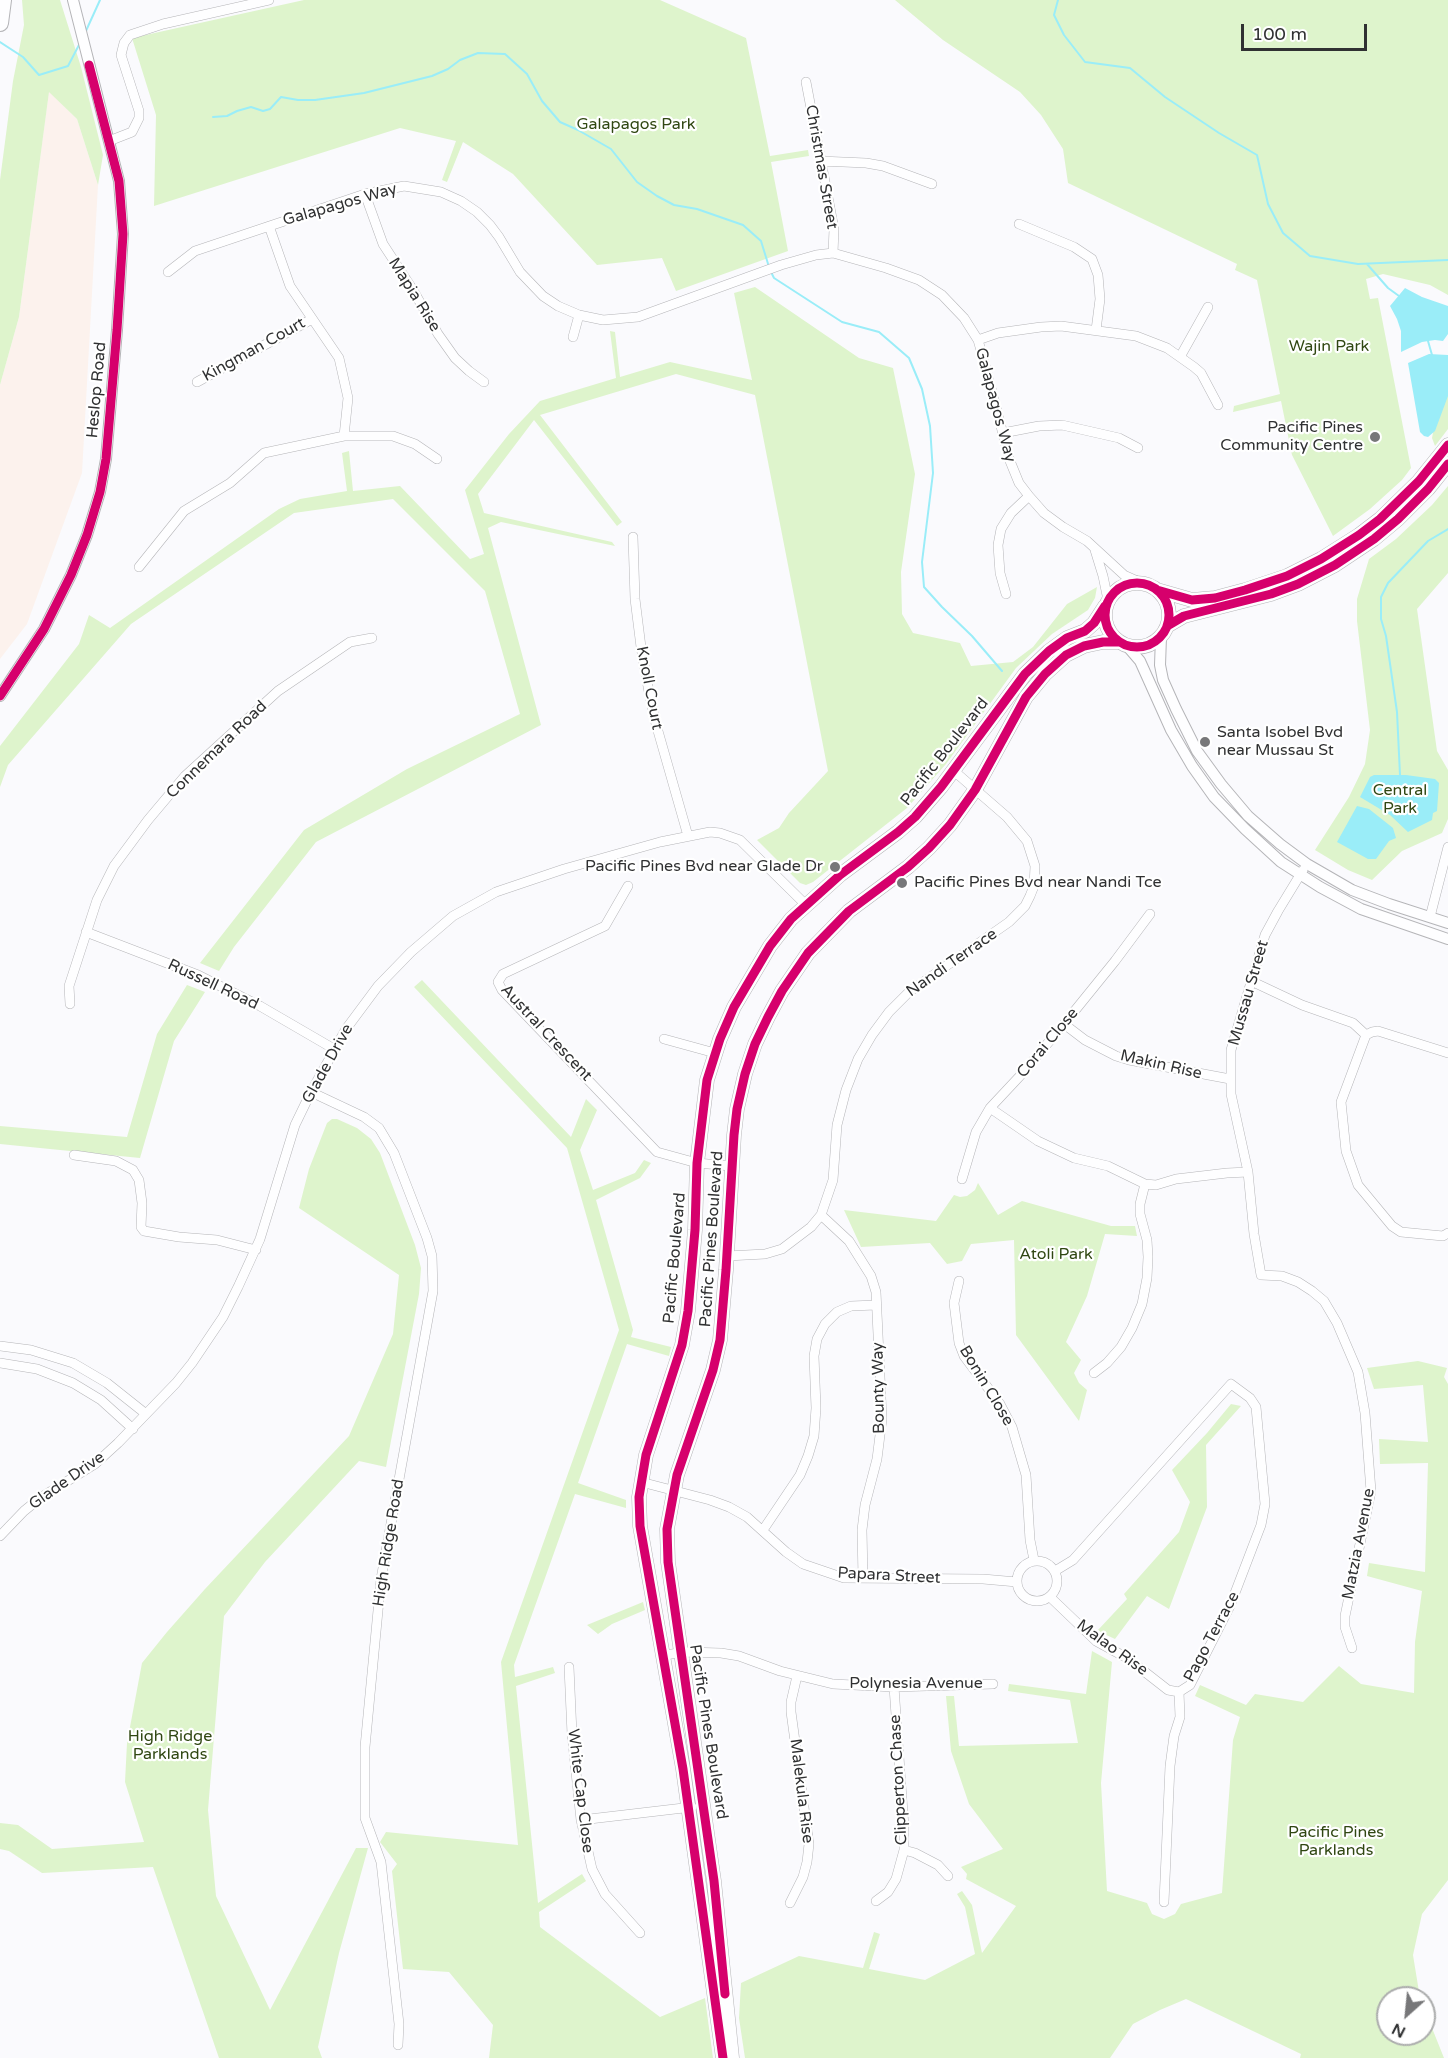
<!DOCTYPE html>
<style>
body{margin:0}
#map{position:relative;width:1448px;height:2058px;overflow:hidden;background:#fafafd;font-family:"Varela Round",sans-serif}
canvas{display:block}
.north{position:absolute;left:1376px;top:1986px;width:60px;height:60px;box-sizing:border-box;background:#fff;border:2px solid #acadad;border-radius:50%;rotate:207deg;font-size:16px;font-weight:700;line-height:24px;text-align:center;color:#303132}
.north::after{content:'';display:block;margin:auto;width:21px;height:27px;background:#777779;clip-path:polygon(50% 0,100% 100%,50% 72%,0 100%)}
.scale{position:absolute;left:1241px;top:24px;width:126px;height:27px;box-sizing:border-box;border:3px solid #303132;border-top:0;padding-left:8px;font-size:18px;line-height:21px;white-space:nowrap;color:#303132;-webkit-text-stroke:4px #fff;paint-order:stroke}
</style>
<div id="map">
<canvas width="1448" height="2058"></canvas>
<div class="north">N</div>
<div class="scale">100 m</div>
</div>
<script>
const ctx = document.querySelector('canvas').getContext('2d');
ctx.lineJoin = 'round';
function fill(path, color) { ctx.fillStyle = color; ctx.fill(path, 'evenodd'); }
const toPath = rows => new Path2D(rows.map(r => 'M' + r).join(''));
function strokePath(path, color, width, dash) { ctx.strokeStyle = color; ctx.lineWidth = width; ctx.lineCap = dash ? 'butt' : 'round'; ctx.setLineDash(dash || []); ctx.stroke(path); }
function write(font, color, halo, rows, align = 'center') {
  ctx.font = font + ' "Varela Round",sans-serif'; ctx.lineWidth = 4.5; ctx.setLineDash([]); ctx.textBaseline = 'middle'; ctx.strokeStyle = halo; ctx.fillStyle = color; for (const [text, x, y, turn = 0] of rows) {
    ctx.save(); ctx.translate(x, y); ctx.rotate((+turn || 0) * Math.PI / 180); ctx.textAlign = isNaN(turn) ? turn : align; if (halo) ctx.strokeText(text, 0, 0); ctx.fillText(text, 0, 0); ctx.restore();
  }
}
fill(toPath([
 [49,91,77,119,98,185,82,473,27,624,0,659,0,385,19,317]
]), '#fcf2ed');
fill(toPath([
 [22,0,60,0,81,67,103,155,98,185,77,119,49,92,19,317,0,385,0,180,13,81,24,25],
 [304,0,660,0,746,38,770,156,808,150,809,156,771,162,788,251,676,291,662,258,597,265,513,174,463,142,447,182,442,180,456,141,400,128,154,206,156,115,132,38],
 [895,0,1448,0,1448,295,1430,285,1383,274,1366,279,1370,299,1378,298,1411,468,1402,480,1370,509,1333,536,1292,455,1281,401,1233,412,1234,406,1280,394,1257,280,1235,270,1237,264,1068,183,1063,149,1041,115,1020,92,943,40],
 [755,287,859,358,893,368,915,474,901,572,902,614,913,633,960,643,971,666,1013,662,1033,647,1067,604,1097,587,1095,598,1088,610,1052,634,1016,668,946,764,907,808,813,882,806,885,800,883,757,840,779,828,789,813,828,771,755,395,676,374,540,415,622,522,617,526,534,420,478,494,484,513,612,542,615,546,501,522,488,528,541,725,316,842,234,947,219,971,200,963,304,830,407,769,520,714,485,591,393,499,294,513,131,624,8,765,0,787,0,746,79,644,89,615,110,628,279,509,300,499,347,491,342,453,349,451,353,491,400,486,470,559,484,554,465,490,509,434,540,401,616,378,610,331,615,332,620,377,670,362,752,380,734,293],
 [1448,390,1448,429,1435,446,1432,438,1437,411],
 [1448,486,1448,573,1417,609,1437,751,1448,770,1448,819,1442,833,1402,851,1372,880,1348,870,1315,850,1349,797,1365,764,1370,730,1357,621,1357,599,1369,559,1396,539,1432,505],
 [422,980,571,1137,586,1099,597,1110,580,1150,593,1190,635,1173,644,1160,651,1163,640,1178,596,1200,633,1330,631,1337,671,1347,669,1356,627,1344,578,1483,626,1500,626,1508,575,1494,514,1665,515,1677,553,1667,555,1673,516,1686,538,1903,582,1874,586,1881,539,1912,540,1927,660,2017,705,1998,713,2058,489,2058,493,2025,449,1972,403,1969,392,1871,397,1864,380,1842,386,1832,518,1845,501,1662,619,1330,567,1148,414,987],
 [187,985,205,992,174,1041,140,1158,0,1144,0,1126,127,1137,157,1034],
 [332,1119,337,1119,357,1128,371,1139,380,1153,415,1245,421,1268,419,1294,386,1467,359,1461,265,1562,224,1616,208,1810,216,1896,270,2010,356,1848,368,1848,339,1953,318,2047,322,2058,219,2058,153,1867,42,1873,9,1851,0,1849,0,1823,18,1825,52,1849,144,1842,125,1782,127,1743,142,1663,167,1632,205,1589,349,1436,393,1334,399,1275,299,1208,309,1169,327,1123],
 [978,1183,998,1215,1022,1201,1111,1226,1135,1226,1137,1236,1105,1234,1087,1296,1066,1342,1081,1360,1074,1373,1079,1383,1087,1390,1079,1421,1016,1335,1014,1240,971,1244,962,1261,947,1264,930,1243,861,1247,844,1210,936,1221,954,1195,960,1197,967,1196,975,1190],
 [1418,1361,1447,1368,1444,1377,1448,1384,1448,1880,1422,1914,1413,1955,1420,1998,1388,1998,1388,2034,1424,2034,1424,2008,1444,2058,1300,2058,1301,2054,1186,1999,1160,2010,1133,2024,1110,2058,745,2058,739,2018,741,1983,799,1956,863,1968,874,1932,880,1934,869,1969,925,1980,975,1954,965,1907,957,1894,962,1891,972,1905,982,1953,1016,1906,966,1879,967,1874,961,1867,1003,1849,969,1804,951,1751,946,1696,954,1696,959,1746,1078,1743,1070,1700,1008,1691,1009,1684,1086,1694,1092,1651,1112,1662,1101,1783,1107,1891,1147,1903,1152,1914,1164,1919,1175,1914,1181,1904,1222,1893,1233,1740,1240,1717,1195,1696,1200,1685,1246,1705,1255,1694,1303,1702,1339,1666,1361,1684,1414,1693,1415,1642,1422,1591,1367,1576,1369,1563,1425,1572,1428,1463,1380,1464,1379,1439,1428,1442,1423,1385,1374,1389,1367,1368],
 [1231,1404,1241,1406,1206,1445,1207,1507,1169,1609,1147,1596,1115,1639,1102,1633,1098,1630,1127,1599,1124,1594,1179,1532,1190,1502,1172,1470,1207,1433],
 [643,1602,645,1610,612,1624,598,1634,587,1625]
]), '#def4cc');
fill(toPath([
 [1405,288,1422,297,1448,306,1448,334,1443,341,1435,340,1422,342,1401,352,1401,331,1397,319,1390,306],
 [1429,354,1448,355,1448,396,1435,431,1428,437,1424,436,1420,432,1408,363],
 [1374,775,1406,775,1435,779,1439,783,1437,811,1433,813,1432,820,1408,832,1390,815,1360,797,1370,777],
 [1357,806,1369,809,1393,828,1396,838,1389,841,1376,859,1368,859,1337,842]
]), '#9aedf8');
strokePath(toPath([
 [1058,0,1054,15,1064,35,1085,62,1130,68,1165,97,1219,133,1257,155,1268,204,1283,233,1310,256,1358,264,1448,260],
 [85,33,100,0],
 [0,42,23,57,39,75,68,66,80,43],
 [213,117,227,116,237,111,251,107,263,111,270,109,281,97,298,100,315,100,364,93,432,76,448,69,460,60,478,53,505,54,527,74,542,101,560,122,578,130,611,149,637,182,657,196,674,205,697,209,743,225,761,241,769,267],
 [1367,264,1388,288,1399,296],
 [771,272,774,278,842,322,879,332,909,358,922,389,930,426,933,473,922,562,924,587,942,607,972,636,1002,671],
 [1428,341,1432,355],
 [1400,775,1397,712,1386,636,1381,619,1381,597,1388,583,1428,541,1448,529]
]), '#9aedf8', 2);
const minor = toPath([
 [806,82,834,229,833,253],
 [109,141,132,132,139,118,139,111,121,55,124,43,130,35,163,24,269,0],
 [820,161,866,163,883,166,932,184],
 [365,194,383,244,413,290,438,334,455,358,469,371,484,382],
 [1019,224,1074,247,1092,259,1098,275,1100,299,1096,330],
 [269,226,290,286,339,358,348,398,344,436],
 [168,272,195,251,365,194,404,186,441,192,461,201,477,212,490,225,499,237,520,272,543,296,558,306,579,315,603,320,638,317,781,265,816,255,833,253,886,268,919,280,942,295,964,318,978,340,984,361,1010,461,1019,483,1029,496,1044,513,1063,527,1087,541,1124,575,1142,583],
 [573,337,579,315],
 [978,340,998,333,1041,327,1061,326,1136,336,1167,348,1194,367,1201,373,1218,405],
 [1180,357,1208,307],
 [197,382,312,319],
 [1003,433,1039,426,1062,425,1119,438,1138,448],
 [633,537,635,599,641,647,649,692,656,724,688,836],
 [1095,550,1103,576,1108,600],
 [139,567,184,511,230,483,264,453,344,436,393,436,415,444,437,459],
 [1006,594,1000,573,998,545,1001,529,1011,513,1029,496],
 [1303,870,1278,911,1265,935,1231,1050,1231,1094,1248,1172,1254,1234,1261,1275,1282,1276,1298,1282,1312,1291,1324,1301,1337,1323,1358,1372,1365,1413,1371,1491,1345,1616,1345,1627,1352,1648],
 [628,886,605,926,503,974,498,982,502,990,657,1152,697,1163,731,1166],
 [1430,917,1448,847],
 [86,932,198,975,260,1006,334,1049],
 [1251,981,1302,1005,1353,1023,1366,1035],
 [70,1004,69,986,97,900,114,866,148,820,185,776,278,691,350,642,372,638],
 [1064,1024,1085,1040,1116,1056,1129,1060,1230,1079],
 [664,1039,715,1053],
 [1448,1053,1378,1031,1372,1032,1366,1035,1341,1102,1346,1151,1358,1185,1392,1226,1401,1232,1443,1236,1448,1233],
 [311,1092,364,1117,379,1128,394,1153,427,1238,432,1256,433,1291,381,1579,365,1747,365,1818,381,1862,399,2024,398,2045],
 [990,1108,1038,1141,1074,1158,1108,1166,1145,1184,1156,1185,1176,1179,1227,1173,1248,1172],
 [74,1155,116,1161,133,1170,139,1180,142,1203,141,1227,144,1231,179,1237,217,1240,256,1250],
 [962,1179,976,1132,990,1108,1019,1077,1064,1024,1115,961,1150,914],
 [821,1215,849,1241,871,1276,876,1292,882,1419,877,1459,865,1505,862,1530,863,1578],
 [727,1256,765,1254,782,1249,811,1227,821,1215,833,1180,837,1125,846,1090,858,1059,872,1035,889,1012,909,992,1009,922,1025,906,1030,896,1034,886,1035,866,1027,841,1007,817,954,771],
 [959,1281,954,1303,959,1343,964,1356,1000,1404,1012,1427,1026,1475,1030,1540,1034,1560],
 [0,1346,31,1350,73,1363,107,1383,146,1414],
 [0,1363,37,1369,73,1383,101,1400,133,1429],
 [1094,1373,1107,1363,1121,1347,1132,1328,1142,1304,1147,1278,1148,1257,1147,1240,1140,1214,1140,1204,1145,1184],
 [641,1482,710,1500,729,1507,747,1517,786,1552,803,1564,844,1578,983,1579,1017,1582],
 [763,1530,800,1475,808,1456,814,1436,816,1408,814,1356,817,1339,825,1324,837,1312,851,1306,876,1305],
 [0,1536,24,1511,40,1498,95,1464,118,1443,176,1383,192,1363,223,1317,238,1287,260,1239,295,1125,311,1092,346,1029,378,986,411,952,453,916,496,892,564,869,660,842,710,832,720,833,740,840,806,905],
 '1017 1581a20 20 0 1 1 40 0a20 20 0 1 1-40 0Z',
 [1055,1571,1073,1560,1231,1384,1250,1398,1256,1407,1265,1504,1261,1525,1230,1606,1190,1685,1179,1692,1180,1717,1174,1736,1170,1766,1164,1902],
 [1050,1597,1096,1641,1127,1658,1168,1690,1179,1692],
 [664,1655,687,1652,721,1653,739,1656,780,1671,833,1684,894,1687,993,1684],
 [569,1667,572,1734,581,1820,592,1869,605,1894,640,1933],
 [581,1820,692,1807],
 [904,1850,915,1853,938,1865,948,1876],
 [876,1901,888,1892,896,1879,904,1850,904,1827,894,1687],
 [790,1903,803,1877,807,1862,809,1844,791,1712,791,1702,797,1676]
]);
const tertiary = toPath([
 [1161,637,1160,665,1163,680,1176,709,1197,751,1221,784,1248,816,1280,844,1307,864,1352,890,1389,904,1448,923],
 [1128,647,1140,661,1171,730,1192,766,1214,797,1245,829,1281,862,1320,887,1361,909,1448,939],
 [0,696,44,629,71,575,87,535,100,492,106,459,117,330,123,234,119,181,73,0]
]);
const primary = toPath([
 '1105 615a32 32 0 1 1 64 0a32 32 0 1 1-64 0Z',
 [1157,590,1192,600,1215,598,1245,590,1287,576,1321,559,1359,535,1380,519,1419,481,1448,445],
 [1167,626,1184,616,1271,594,1298,584,1335,565,1374,539,1398,519,1428,489,1448,464],
 [723,2058,683,1769,640,1526,639,1497,646,1455,682,1345,688,1311,695,1230,697,1163,707,1080,720,1039,734,1007,770,946,791,919,840,875,898,832,915,817,941,787,1025,674,1049,651,1067,638,1085,631,1094,623,1105,606],
 [732,2058,714,1881,668,1562,667,1529,677,1475,713,1370,720,1340,726,1270,734,1135,737,1109,745,1074,755,1044,768,1017,782,991,808,953,849,911,908,867,929,848,950,825,975,790,1026,697,1045,674,1066,655,1084,646,1103,642,1118,642]
]);
const motorway = toPath([
 [0,23,3,0]
]);
strokePath(minor, '#b5b5b8', 10);
strokePath(tertiary, '#b5b5b8', 12);
strokePath(primary, '#b5b5b8', 15);
strokePath(motorway, '#b5b5b8', 18);
strokePath(minor, '#fefeff', 9);
strokePath(tertiary, '#fefeff', 10);
strokePath(primary, '#fefeff', 14);
strokePath(motorway, '#fefeff', 16);
strokePath(toPath([
 '1105 615a32 32 0 1 1 64 0a32 32 0 1 1-64 0Z',
 [1157,590,1192,600,1215,598,1245,590,1287,576,1321,559,1359,535,1380,519,1419,481,1448,445],
 [1167,626,1184,616,1271,594,1298,584,1335,565,1374,539,1398,519,1428,489,1448,464],
 [0,696,44,629,71,575,87,535,100,492,106,459,117,330,123,234,119,181,89,65],
 [725,1994,714,1881,668,1562,667,1529,677,1475,713,1370,720,1340,726,1270,734,1135,737,1109,745,1074,755,1044,768,1017,782,991,808,953,849,911,908,867,929,848,950,825,975,790,1026,697,1045,674,1066,655,1084,646,1103,642,1118,642],
 [723,2058,683,1769,640,1526,639,1497,646,1455,682,1345,688,1311,695,1230,697,1163,707,1080,720,1039,734,1007,770,946,791,919,840,875,898,832,915,817,941,787,1025,674,1049,651,1067,638,1085,631,1094,623,1105,606]
]), '#d6006c', 9);
for (const [x, y, r, color] of [
 [1375,437,6,"#777779"],
 [1205,742,6,"#777779"],
 [835,867,6,"#777779"],
 [902,883,6,"#777779"]
]) { const dot = new Path2D(); dot.arc(x, y, r, 0, 2 * Math.PI); ctx.fillStyle = color; ctx.fill(dot); strokePath(dot, '#fff', 2); }
write('16px', '#304712', '#fff', [
 ["Galapagos Park",636,125],
 ["Wajin Park",1329,347],
 ["Central",1400,791],
 ["Park",1400,809],
 ["Atoli Park",1056,1255],
 ["High Ridge",170,1737],
 ["Parklands",170,1755],
 ["Pacific Pines",1336,1833],
 ["Parklands",1336,1851]
]);
write('16px', '#303132', '#fff', [
 ["Christmas Street",821,167,80],
 ["Galapagos Way",340,205,-16],
 ["Mapia Rise",414,295,58],
 ["Kingman Court",254,350,-29],
 ["Heslop Road",97,390,-85],
 ["Galapagos Way",995,405,75],
 ["Knoll Court",649,688,79],
 ["Connemara Road",217,750,-44],
 ["Pacific Boulevard",945,752,-52],
 ["Nandi Terrace",952,963,-35],
 ["Russell Road",213,985,25],
 ["Mussau Street",1249,993,-74],
 ["Austral Crescent",546,1033,47],
 ["Corai Close",1048,1043,-50],
 ["Glade Drive",328,1064,-61],
 ["Makin Rise",1161,1065,13],
 ["Pacific Pines Boulevard",712,1239,-86],
 ["Pacific Boulevard",675,1258,-85],
 ["Bonin Close",986,1386,59],
 ["Bounty Way",879,1388,-91],
 ["Glade Drive",67,1481,-35],
 ["High Ridge Road",389,1543,-81],
 ["Matzia Avenue",1359,1544,-79],
 ["Papara Street",889,1576,3],
 ["Pago Terrace",1212,1637,-62],
 ["Malao Rise",1112,1648,36],
 ["Polynesia Avenue",916,1684],
 ["Pacific Pines Boulevard",708,1732,81],
 ["Clipperton Chase",899,1780,-93],
 ["White Cap Close",580,1791,83],
 ["Malekula Rise",801,1791,83]
]);
write('16px', '#303132', '#fff', [
 ["Pacific Pines",1363,428],
 ["Community Centre",1363,446],
 ["Santa Isobel Bvd",1217,733,"left"],
 ["near Mussau St",1217,751,"left"],
 ["Pacific Pines Bvd near Glade Dr",823,867],
 ["Pacific Pines Bvd near Nandi Tce",914,883,"left"]
], 'right');
</script>
